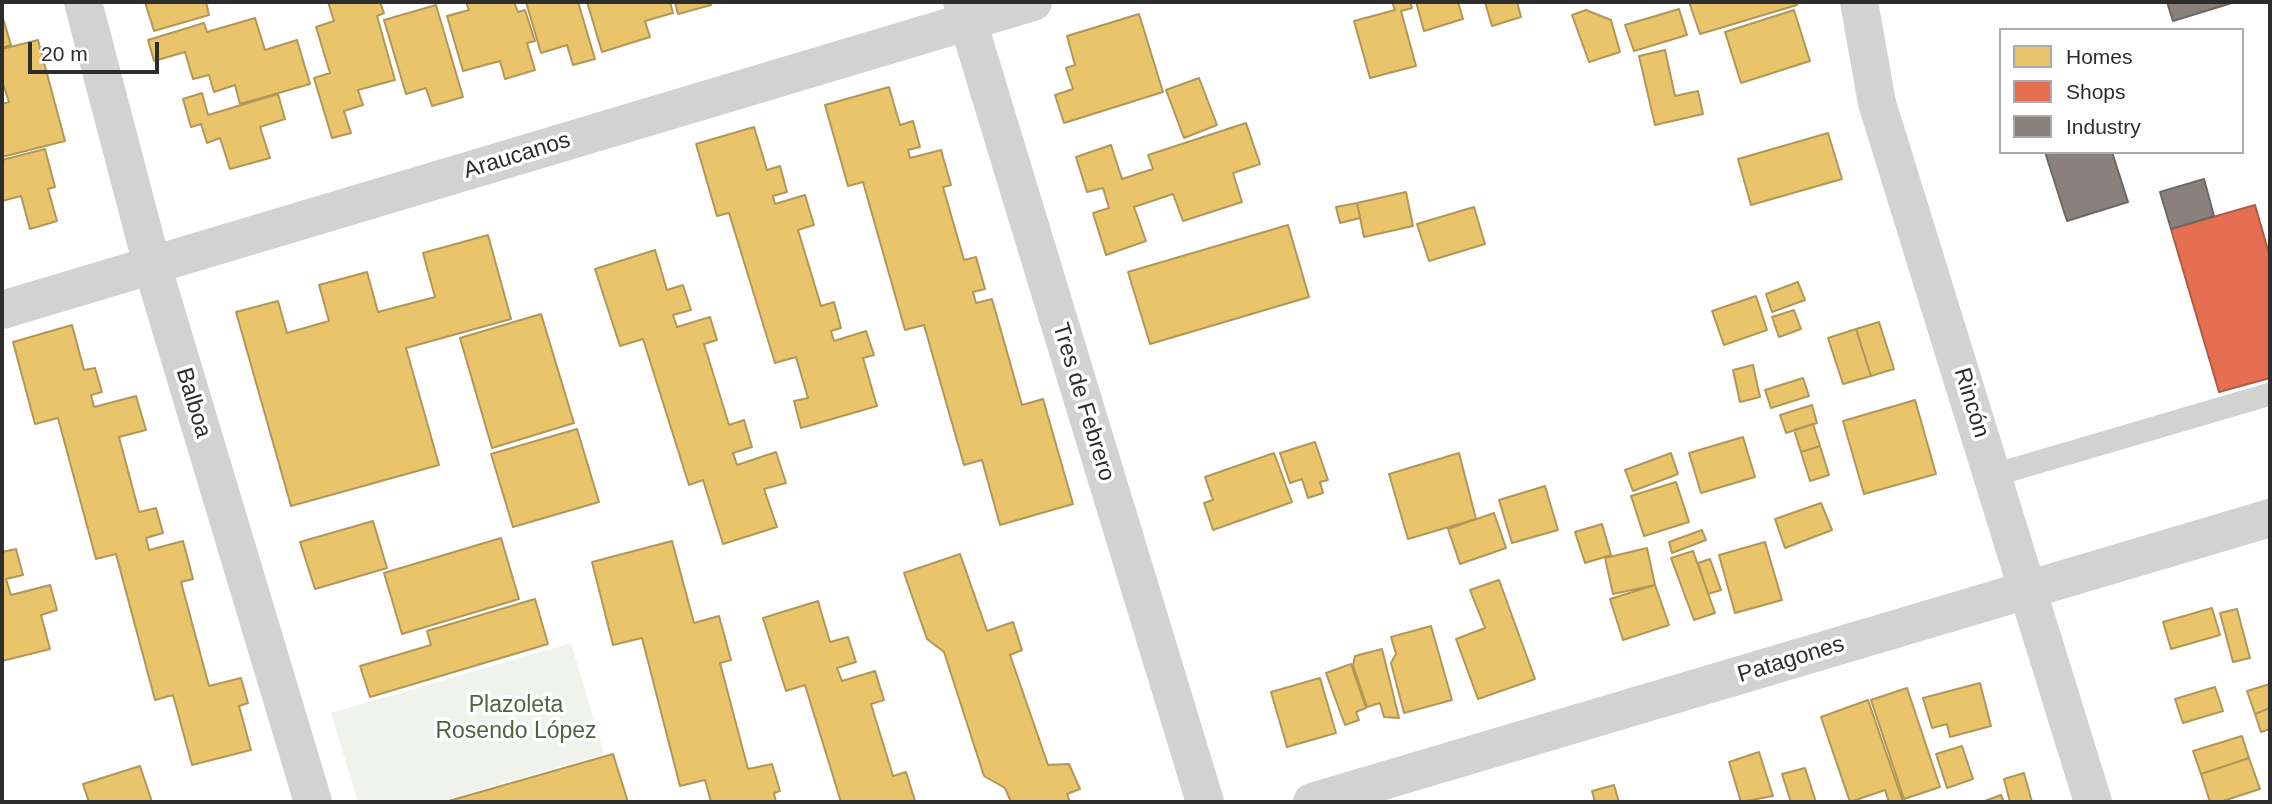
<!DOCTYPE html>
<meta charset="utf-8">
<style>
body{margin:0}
#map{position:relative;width:2272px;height:804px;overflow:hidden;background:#fff;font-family:Helvetica,sans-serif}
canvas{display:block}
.frame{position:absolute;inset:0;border:4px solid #2d2d2d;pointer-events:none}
.legend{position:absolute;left:1999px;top:28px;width:245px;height:126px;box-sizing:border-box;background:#fff;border:2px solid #ababab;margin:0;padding:9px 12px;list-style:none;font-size:21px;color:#2d2d2d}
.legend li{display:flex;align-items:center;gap:14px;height:35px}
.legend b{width:35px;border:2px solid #ababab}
.scale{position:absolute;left:28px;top:42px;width:131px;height:32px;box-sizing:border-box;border:4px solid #2d2d2d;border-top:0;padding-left:9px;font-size:21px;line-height:24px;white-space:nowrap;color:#2d2d2d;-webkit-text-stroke:5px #fff;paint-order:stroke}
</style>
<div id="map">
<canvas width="2272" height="804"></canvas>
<div class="frame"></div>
<ul class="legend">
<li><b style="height:19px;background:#e9c46a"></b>Homes</li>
<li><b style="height:19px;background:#e76f51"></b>Shops</li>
<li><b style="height:19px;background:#8a817c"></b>Industry</li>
</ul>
<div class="scale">20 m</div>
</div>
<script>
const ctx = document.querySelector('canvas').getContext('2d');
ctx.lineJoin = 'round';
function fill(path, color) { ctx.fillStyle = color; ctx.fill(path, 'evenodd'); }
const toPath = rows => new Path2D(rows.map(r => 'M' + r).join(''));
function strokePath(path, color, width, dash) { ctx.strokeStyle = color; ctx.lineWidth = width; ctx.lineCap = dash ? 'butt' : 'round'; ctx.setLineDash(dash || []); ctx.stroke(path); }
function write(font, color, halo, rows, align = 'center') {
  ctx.font = font + ' Helvetica,sans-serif'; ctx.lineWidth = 7; ctx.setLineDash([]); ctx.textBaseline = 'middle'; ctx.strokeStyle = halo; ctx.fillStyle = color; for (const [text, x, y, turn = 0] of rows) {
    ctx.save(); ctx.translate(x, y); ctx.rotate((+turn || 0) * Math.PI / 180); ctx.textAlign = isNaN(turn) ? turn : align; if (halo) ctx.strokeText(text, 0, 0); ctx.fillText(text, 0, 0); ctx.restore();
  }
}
fill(toPath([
 [571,643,604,754,438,802,358,802,331,713]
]), '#f0f3ec');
const homes = toPath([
 [145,2,206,2,209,15,154,31,145,2],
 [328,2,380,2,384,13,377,16,395,80,358,90,363,105,344,111,351,133,332,138,314,78,330,73,316,27,334,21,328,2],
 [466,2,514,2,518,12,525,10,535,41,527,43,535,70,505,79,500,61,463,71,447,16,469,10,466,2],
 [526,2,578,2,595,59,573,65,567,45,541,53,526,2],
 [587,2,670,2,673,13,645,21,650,37,602,52,587,2],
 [675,2,710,2,711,5,678,14,675,2],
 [1392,2,1410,2,1412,8,1401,11,1416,66,1370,78,1354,21,1395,10,1392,2],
 [1416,2,1458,2,1463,19,1424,31,1416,2],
 [1485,2,1517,2,1521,17,1492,26,1485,2],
 [1689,2,1796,2,1797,5,1700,34,1689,2],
 [436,5,463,97,432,106,426,88,406,94,384,20,436,5],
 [1679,9,1687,35,1634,51,1625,25,1679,9],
 [1586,10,1611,20,1620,52,1589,62,1572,15,1586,10],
 [1794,10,1810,61,1741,83,1725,32,1794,10],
 [1139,14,1163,92,1064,123,1055,95,1073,89,1066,68,1075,65,1067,36,1139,14],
 [2,15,11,45,2,48,2,15],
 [255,18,265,50,297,40,310,84,240,104,235,85,214,92,209,75,193,79,185,52,154,61,148,40,204,23,207,32,255,18],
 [38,40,65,141,2,157,2,104,9,102,2,81,2,49,38,40],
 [1665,50,1675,96,1698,91,1703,114,1655,125,1639,56,1665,50],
 [1199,78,1217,125,1184,138,1166,90,1199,78],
 [889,87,900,125,913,121,920,147,908,150,910,158,941,150,951,185,943,187,964,260,976,257,985,289,973,292,976,303,992,299,1022,405,1043,399,1073,504,1000,525,982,460,964,465,924,325,905,330,863,182,848,186,825,105,889,87],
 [202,93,208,115,278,94,285,119,260,127,270,158,230,169,220,138,207,143,201,124,191,127,183,99,202,93],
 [1246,123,1260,164,1233,173,1242,202,1183,221,1173,194,1134,207,1146,241,1106,255,1093,213,1109,208,1103,188,1087,192,1076,157,1111,145,1122,179,1153,169,1148,155,1246,123],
 [754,127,767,170,780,166,787,192,773,196,775,204,805,195,814,225,798,230,821,306,834,302,841,328,831,331,834,341,866,331,874,355,863,358,877,406,801,428,794,401,808,398,796,357,775,363,729,213,717,216,696,144,754,127],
 [1828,133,1842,179,1751,205,1738,159,1828,133],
 [45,149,55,187,48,189,57,221,30,229,21,196,2,201,2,160,45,149],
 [1406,192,1413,226,1364,237,1357,203,1406,192],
 [1357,203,1360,218,1340,223,1336,207,1357,203],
 [1474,207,1485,244,1429,261,1417,224,1474,207],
 [1288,225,1309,297,1150,344,1128,272,1288,225],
 [488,235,511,319,406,348,439,465,291,506,236,312,278,301,287,333,329,321,319,285,367,272,378,312,435,297,423,253,488,235],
 [655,250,667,290,683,285,691,310,673,315,677,327,710,317,717,340,704,344,729,425,744,420,752,447,733,453,737,465,776,452,786,483,764,489,777,527,723,544,703,480,689,485,643,339,620,346,595,269,655,250],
 [1798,282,1805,300,1772,312,1766,294,1798,282],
 [1756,296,1767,330,1724,345,1712,311,1756,296],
 [1794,310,1801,329,1779,337,1772,317,1794,310],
 [541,314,574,423,492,448,460,338,541,314],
 [1879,322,1894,369,1871,376,1856,329,1879,322],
 [72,325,84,370,95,368,102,392,91,395,94,407,136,396,146,430,119,437,139,512,156,508,163,533,146,538,149,550,183,541,193,579,181,582,209,686,241,678,248,703,239,706,251,750,192,765,173,695,155,700,116,554,96,559,58,418,35,424,13,342,72,325],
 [1856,329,1871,376,1843,384,1828,338,1856,329],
 [1753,365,1760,397,1740,402,1733,370,1753,365],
 [1803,378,1809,396,1771,408,1765,390,1803,378],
 [1915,400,1936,474,1864,494,1843,421,1915,400],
 [1812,405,1817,423,1786,433,1780,415,1812,405],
 [1813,424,1820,446,1801,452,1794,430,1813,424],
 [577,429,599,502,513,527,491,454,577,429],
 [1743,437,1755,477,1701,493,1689,453,1743,437],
 [1315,442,1328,480,1320,482,1323,493,1308,498,1302,479,1290,483,1280,453,1315,442],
 [1820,446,1829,475,1810,481,1801,452,1820,446],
 [1274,453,1292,502,1213,530,1204,503,1213,500,1205,477,1274,453],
 [1459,453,1476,519,1408,539,1389,474,1459,453],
 [1671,453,1678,474,1633,491,1625,470,1671,453],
 [1676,482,1689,522,1644,536,1631,496,1676,482],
 [1545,486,1558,530,1512,543,1499,500,1545,486],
 [1821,503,1832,530,1785,548,1775,519,1821,503],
 [1494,513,1506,548,1460,564,1448,529,1494,513],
 [373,521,387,568,315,589,300,542,373,521],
 [1602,524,1611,555,1585,563,1575,532,1602,524],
 [1702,530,1706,540,1672,553,1669,542,1702,530],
 [501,538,519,599,402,634,384,573,501,538],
 [672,541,694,623,719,616,731,660,720,663,748,769,772,764,780,791,774,793,776,802,711,802,705,780,680,786,642,638,613,645,592,562,672,541],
 [1765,542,1782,600,1735,613,1719,555,1765,542],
 [1647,548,1655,585,1613,594,1605,558,1647,548],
 [16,549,23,575,6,579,11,595,50,585,57,610,41,615,50,649,2,661,2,552,16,549],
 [1693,551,1715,613,1694,620,1671,558,1693,551],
 [960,554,987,631,1013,622,1022,650,1010,655,1048,765,1069,764,1080,789,1067,794,1070,802,1011,802,1005,788,984,776,944,652,927,639,904,573,960,554],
 [1710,559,1721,590,1708,594,1698,563,1710,559],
 [1499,580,1535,679,1478,699,1456,639,1485,628,1470,590,1499,580],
 [1655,585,1669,625,1623,640,1610,599,1655,585],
 [535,599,548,644,370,697,360,666,431,645,427,631,535,599],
 [818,601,830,642,848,637,856,662,837,668,842,681,875,671,884,700,871,704,893,776,906,772,915,801,841,802,805,685,786,691,763,618,818,601],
 [2212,608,2220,635,2171,649,2163,622,2212,608],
 [2237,609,2250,658,2233,662,2220,613,2237,609],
 [1431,626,1452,700,1404,713,1391,663,1396,654,1391,637,1431,626],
 [1382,649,1399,718,1384,717,1380,703,1367,707,1353,665,1355,656,1382,649],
 [1351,664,1366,708,1356,712,1359,720,1345,725,1326,673,1351,664],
 [1320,678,1336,733,1287,747,1271,692,1320,678],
 [1980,683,1991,726,1950,737,1947,724,1932,728,1923,698,1980,683],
 [2270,684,2270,708,2255,714,2247,691,2270,684],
 [2215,687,2223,711,2183,723,2175,699,2215,687],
 [1907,688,1940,787,1904,799,1871,700,1907,688],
 [1868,700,1903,802,1889,802,1885,790,1850,802,1821,717,1868,700],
 [2270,708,2270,729,2261,732,2255,714,2270,708],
 [2242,736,2249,758,2201,774,2193,751,2242,736],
 [1962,746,1973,779,1947,788,1936,754,1962,746],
 [1759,752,1773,796,1741,802,1729,762,1759,752],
 [613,754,628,802,445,802,613,754],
 [2249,758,2260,789,2220,802,2210,802,2201,774,2249,758],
 [140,766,152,802,89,802,83,784,140,766],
 [1805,768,1816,802,1791,802,1782,774,1805,768],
 [2024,773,2032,802,2010,802,2004,779,2024,773],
 [1614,785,1619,802,1595,802,1592,791,1614,785],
 [2001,795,2004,802,1982,802,2001,795]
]);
fill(homes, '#e9c46a');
strokePath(homes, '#b19758', 2);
const shops = toPath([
 [2255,205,2270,257,2270,378,2219,392,2171,229,2255,205]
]);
fill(shops, '#e76f51');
strokePath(shops, '#af5b46', 2);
const industry = toPath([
 [2167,2,2235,2,2173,21,2167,2],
 [2045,152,2112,152,2128,202,2067,221,2045,152],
 [2204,179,2214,216,2171,229,2160,192,2204,179]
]);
fill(industry, '#8a817c');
strokePath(industry, '#6e6864', 2);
strokePath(toPath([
 [1994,475,2270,394]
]), '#d2d2d2', 23);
strokePath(toPath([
 [83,2,152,265,313,802],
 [962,2,1205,802],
 [2,310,1033,2],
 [1312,802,2270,518]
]), '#d2d2d2', 38);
strokePath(toPath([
 [1859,2,1877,103,2093,802]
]), '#d2d2d2', 38);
write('23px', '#2d2d2d', '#fff', [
 ["Araucanos",517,156,-17],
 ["Tres de Febrero",1083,402,73],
 ["Balboa",193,403,73],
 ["Rincón",1971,403,73],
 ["Patagones",1791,660,-17]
]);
write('23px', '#516341', '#fff', [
 ["Plazoleta",516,706],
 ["Rosendo López",516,732]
]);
</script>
